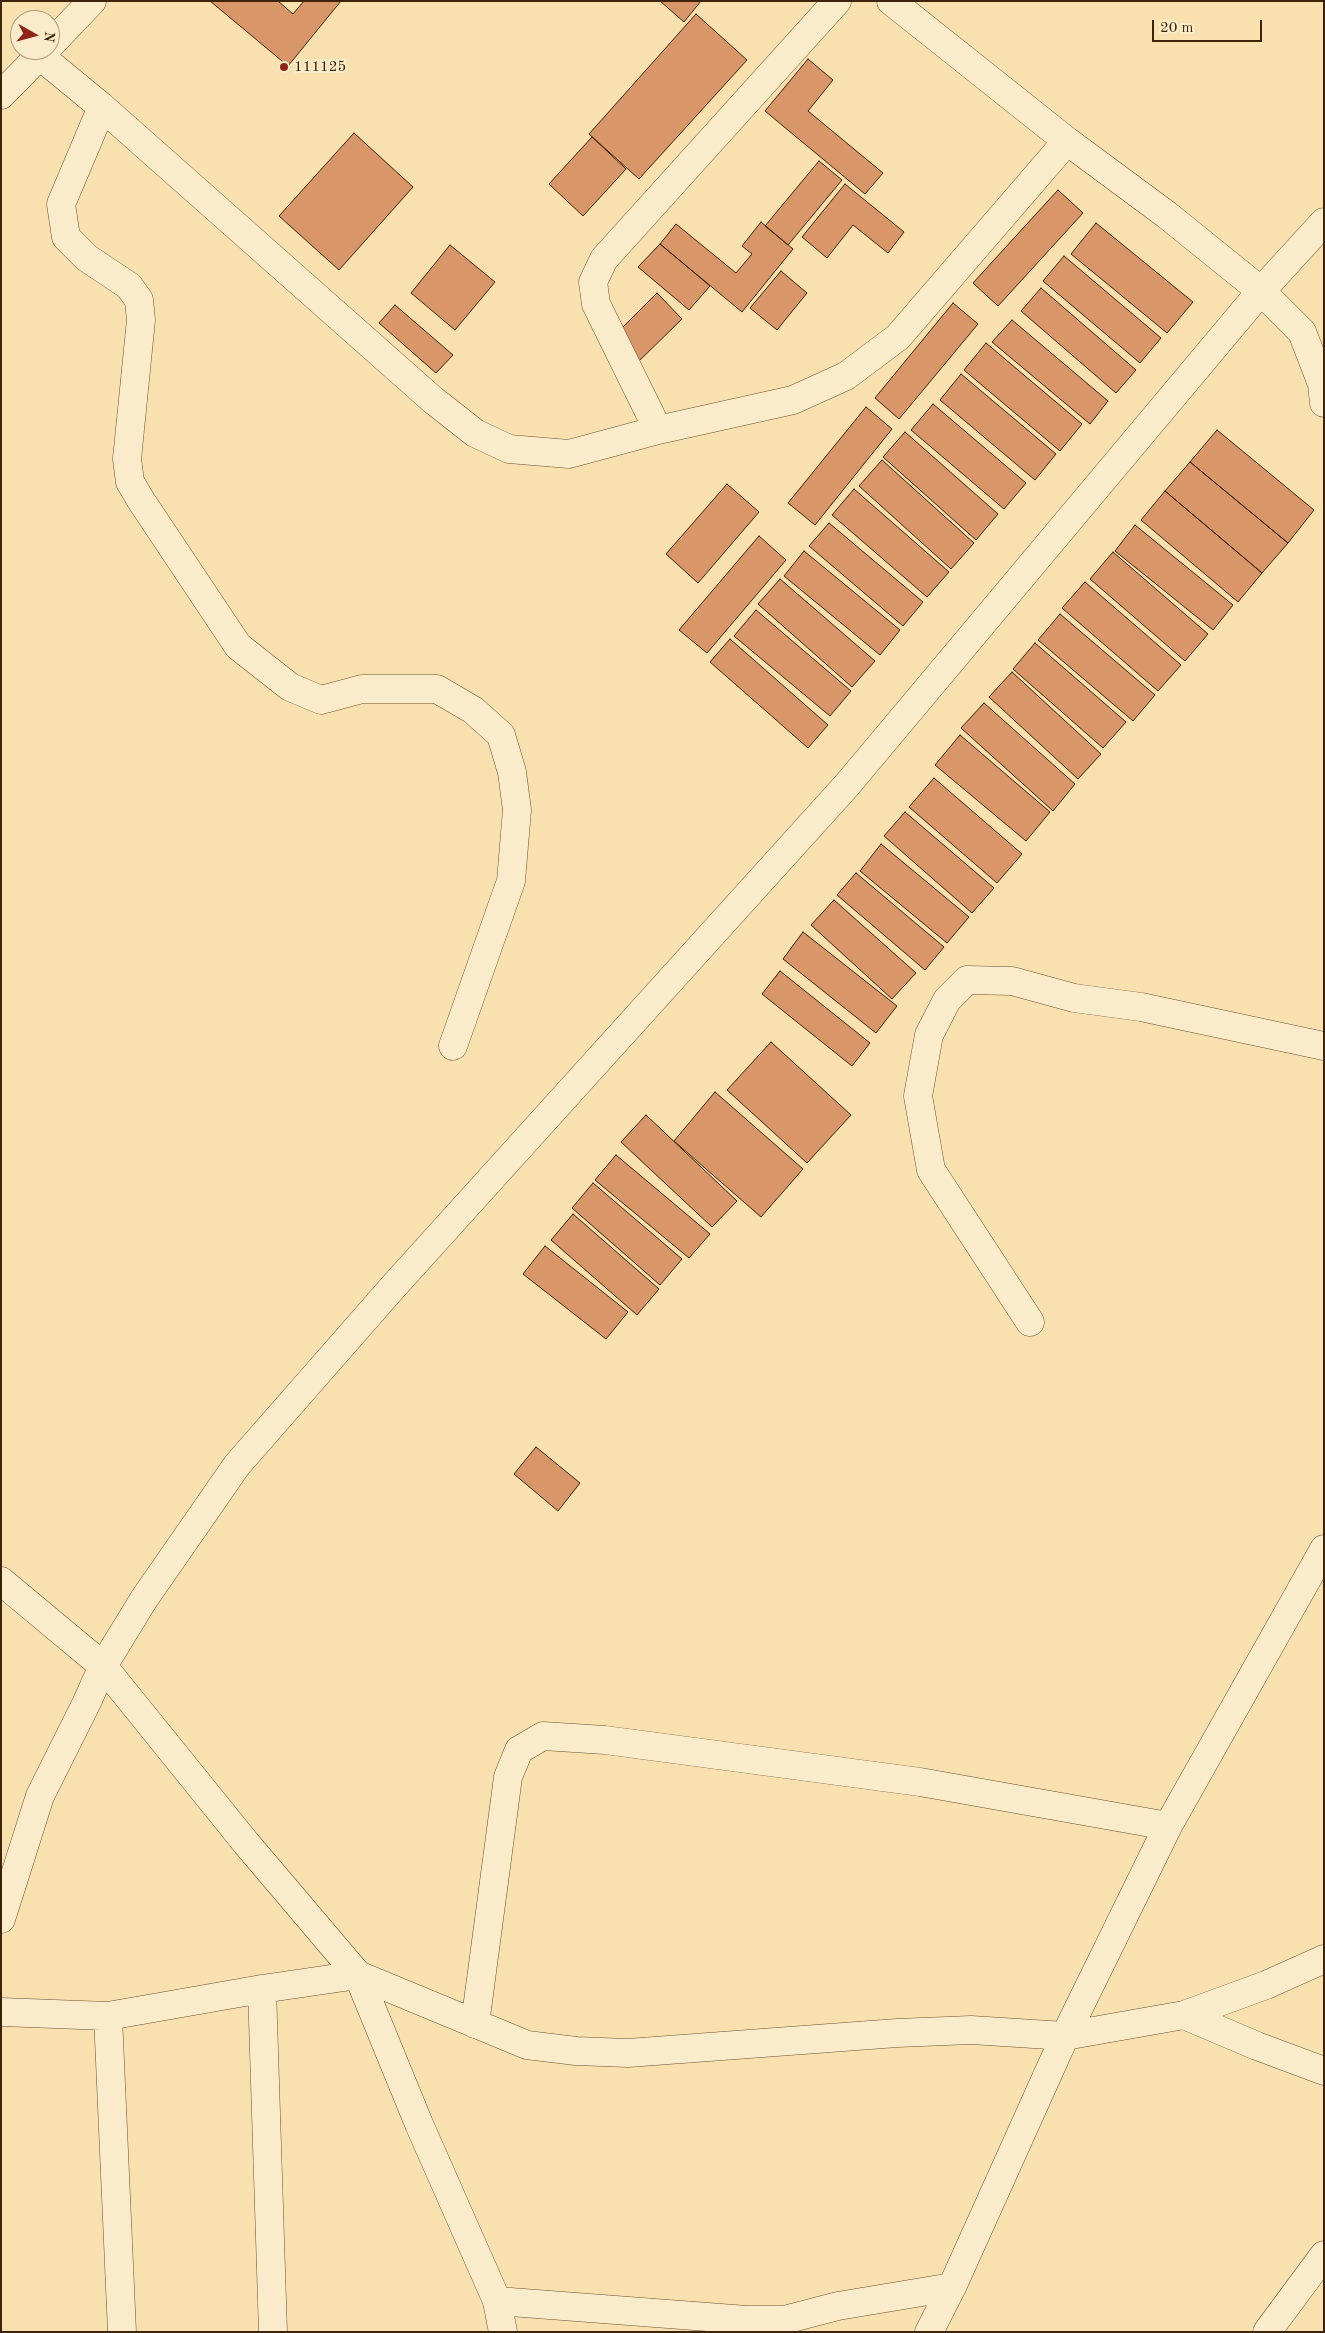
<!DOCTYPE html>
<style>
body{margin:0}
#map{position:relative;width:1325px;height:2333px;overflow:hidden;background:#f8e1ae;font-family:"Old Standard TT",serif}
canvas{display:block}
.frame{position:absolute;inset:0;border:2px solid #3c2309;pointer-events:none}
.north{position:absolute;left:10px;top:10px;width:50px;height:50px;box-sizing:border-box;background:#faecca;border:1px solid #ae9c7d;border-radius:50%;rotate:97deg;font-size:14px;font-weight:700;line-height:20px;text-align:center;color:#3c2309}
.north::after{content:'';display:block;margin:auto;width:18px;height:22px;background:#8f2418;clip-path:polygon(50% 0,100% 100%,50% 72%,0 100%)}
.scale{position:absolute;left:1152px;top:20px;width:110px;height:22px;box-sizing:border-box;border:2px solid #3c2309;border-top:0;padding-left:6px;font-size:15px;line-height:18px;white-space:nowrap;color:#3c2309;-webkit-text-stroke:4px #faecca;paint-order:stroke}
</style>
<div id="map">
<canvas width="1325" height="2333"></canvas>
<div class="frame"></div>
<div class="north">N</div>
<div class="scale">20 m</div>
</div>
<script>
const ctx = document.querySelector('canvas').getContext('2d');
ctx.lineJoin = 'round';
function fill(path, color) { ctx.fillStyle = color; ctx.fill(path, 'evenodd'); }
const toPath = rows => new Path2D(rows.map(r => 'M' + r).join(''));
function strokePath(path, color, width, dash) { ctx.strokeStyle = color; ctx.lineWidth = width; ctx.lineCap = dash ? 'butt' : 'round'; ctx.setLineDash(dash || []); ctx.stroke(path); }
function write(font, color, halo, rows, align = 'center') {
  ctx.font = font + ' "Old Standard TT",serif'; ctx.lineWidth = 4; ctx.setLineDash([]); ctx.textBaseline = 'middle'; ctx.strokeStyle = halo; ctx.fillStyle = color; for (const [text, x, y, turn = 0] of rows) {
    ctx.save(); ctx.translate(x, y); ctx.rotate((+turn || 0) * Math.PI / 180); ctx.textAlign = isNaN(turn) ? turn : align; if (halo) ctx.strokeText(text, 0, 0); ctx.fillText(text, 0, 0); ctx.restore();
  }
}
const building = toPath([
 [210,1,278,1,293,14,304,1,341,1,288,66,210,1],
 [660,1,701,1,684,22,660,1],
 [696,14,747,60,639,179,589,134,696,14],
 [808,59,833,80,808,111,883,173,865,194,765,111,808,59],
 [354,133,413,187,339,270,279,216,354,133],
 [592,137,626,169,583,216,549,184,592,137],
 [819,161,842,180,788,245,765,226,819,161],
 [845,184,904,232,888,253,853,225,827,258,802,237,845,184],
 [1058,190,1083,213,998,306,973,283,1058,190],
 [761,222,793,249,742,312,660,244,676,224,736,273,752,254,742,246,761,222],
 [1096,223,1193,302,1167,333,1071,254,1096,223],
 [660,244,710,286,689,310,638,267,660,244],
 [450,245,495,282,455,330,411,293,450,245],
 [1064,256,1161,338,1140,363,1043,281,1064,256],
 [781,271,807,293,777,330,750,308,781,271],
 [1041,288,1136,370,1116,393,1021,311,1041,288],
 [657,293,682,319,638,362,613,337,657,293],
 [953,303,978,324,899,419,875,398,953,303],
 [395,305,453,355,436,373,379,323,395,305],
 [1012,320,1108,401,1090,424,992,342,1012,320],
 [986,343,1082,424,1060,451,964,370,986,343],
 [961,374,1056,454,1035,480,940,400,961,374],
 [933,404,1026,483,1004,509,911,430,933,404],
 [866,407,892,429,815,525,788,503,866,407],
 [1217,430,1314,510,1288,543,1190,462,1217,430],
 [905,432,998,514,976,540,883,457,905,432],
 [882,460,974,543,951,569,859,486,882,460],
 [1190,462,1288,543,1262,573,1165,491,1190,462],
 [727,484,759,512,698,583,666,554,727,484],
 [854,489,949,572,927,597,832,515,854,489],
 [1165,491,1262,573,1238,602,1141,520,1165,491],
 [829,523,923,602,903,626,809,546,829,523],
 [1135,525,1233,605,1213,630,1115,551,1135,525],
 [759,536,786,560,707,653,679,630,759,536],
 [804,551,900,630,880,655,784,576,804,551],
 [1113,552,1208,634,1185,661,1090,579,1113,552],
 [780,579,875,661,852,687,758,604,780,579],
 [1085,582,1181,665,1158,691,1062,608,1085,582],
 [756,610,851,691,830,716,734,636,756,610],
 [1060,614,1155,695,1133,721,1038,640,1060,614],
 [730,639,828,725,808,748,710,662,730,639],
 [1035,643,1126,722,1103,748,1013,669,1035,643],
 [1012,672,1101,754,1078,779,989,697,1012,672],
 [984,703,1075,784,1053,811,961,728,984,703],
 [960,735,1050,812,1026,841,935,765,960,735],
 [934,778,1022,854,997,883,909,807,934,778],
 [905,812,994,888,972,913,884,836,905,812],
 [881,844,969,917,947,943,860,871,881,844],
 [856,873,944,947,925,970,837,895,856,873],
 [834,900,916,973,892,999,811,925,834,900],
 [803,932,897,1006,876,1033,783,959,803,932],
 [780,971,870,1043,852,1066,762,994,780,971],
 [771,1042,851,1115,807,1163,727,1090,771,1042],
 [715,1092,803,1169,761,1217,674,1141,715,1092],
 [646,1115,737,1201,712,1227,621,1142,646,1115],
 [616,1155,710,1234,689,1258,595,1180,616,1155],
 [593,1183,682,1259,660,1285,572,1208,593,1183],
 [573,1214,659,1289,637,1315,551,1240,573,1214],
 [545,1246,628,1312,606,1339,523,1274,545,1246],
 [536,1447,580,1483,558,1511,514,1474,536,1447]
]);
fill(building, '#d89669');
strokePath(building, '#3c2309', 1);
const minor = toPath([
 [891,1,1067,141,1167,215,1261,291,1302,332,1322,384,1324,403],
 [50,45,92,1],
 [40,56,102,107,433,400,475,433,509,449,569,454,658,430,793,400,846,376,898,337,1067,141],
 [1,95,45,50],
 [102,107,61,204,66,237,87,258,129,286,139,300,141,320,127,459,130,482,142,502,238,646,290,687,321,700,362,689,437,689,473,710,501,735,512,772,517,810,511,881,453,1046],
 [658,430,596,304,593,282,604,259,837,1],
 [1030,1322,931,1170,918,1096,929,1035,947,1000,967,980,1012,981,1074,998,1141,1007,1324,1046],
 [1,1581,103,1666,246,1843,358,1975,419,2124,497,2301,503,2332],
 [1,1919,40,1796,87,1702,103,1666,144,1599,237,1465,393,1287,847,785,1261,291,1324,222],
 [262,1989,273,2332],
 [1,2012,108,2016,262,1989,358,1975,527,2045,576,2051,628,2053,897,2033,971,2030,1065,2036,1184,2015,1266,1985,1324,1959],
 [1184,2015,1257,2046,1324,2071],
 [108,2016,122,2332],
 [475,2024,508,1777,519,1750,543,1736,605,1740,920,1782,1168,1826],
 [497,2301,747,2320,784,2320,838,2306,952,2287],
 [929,2332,952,2287,1065,2036,1168,1826,1324,1549],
 [1267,2332,1324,2255]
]);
strokePath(minor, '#6b5232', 29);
strokePath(minor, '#faecca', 28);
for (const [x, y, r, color] of [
 [284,67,5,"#8f2418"]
]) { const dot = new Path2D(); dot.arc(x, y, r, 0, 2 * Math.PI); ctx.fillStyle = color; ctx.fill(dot); strokePath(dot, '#faecca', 2); }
write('15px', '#3c2309', '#faecca', [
 ["111125",294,67]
], 'left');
</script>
